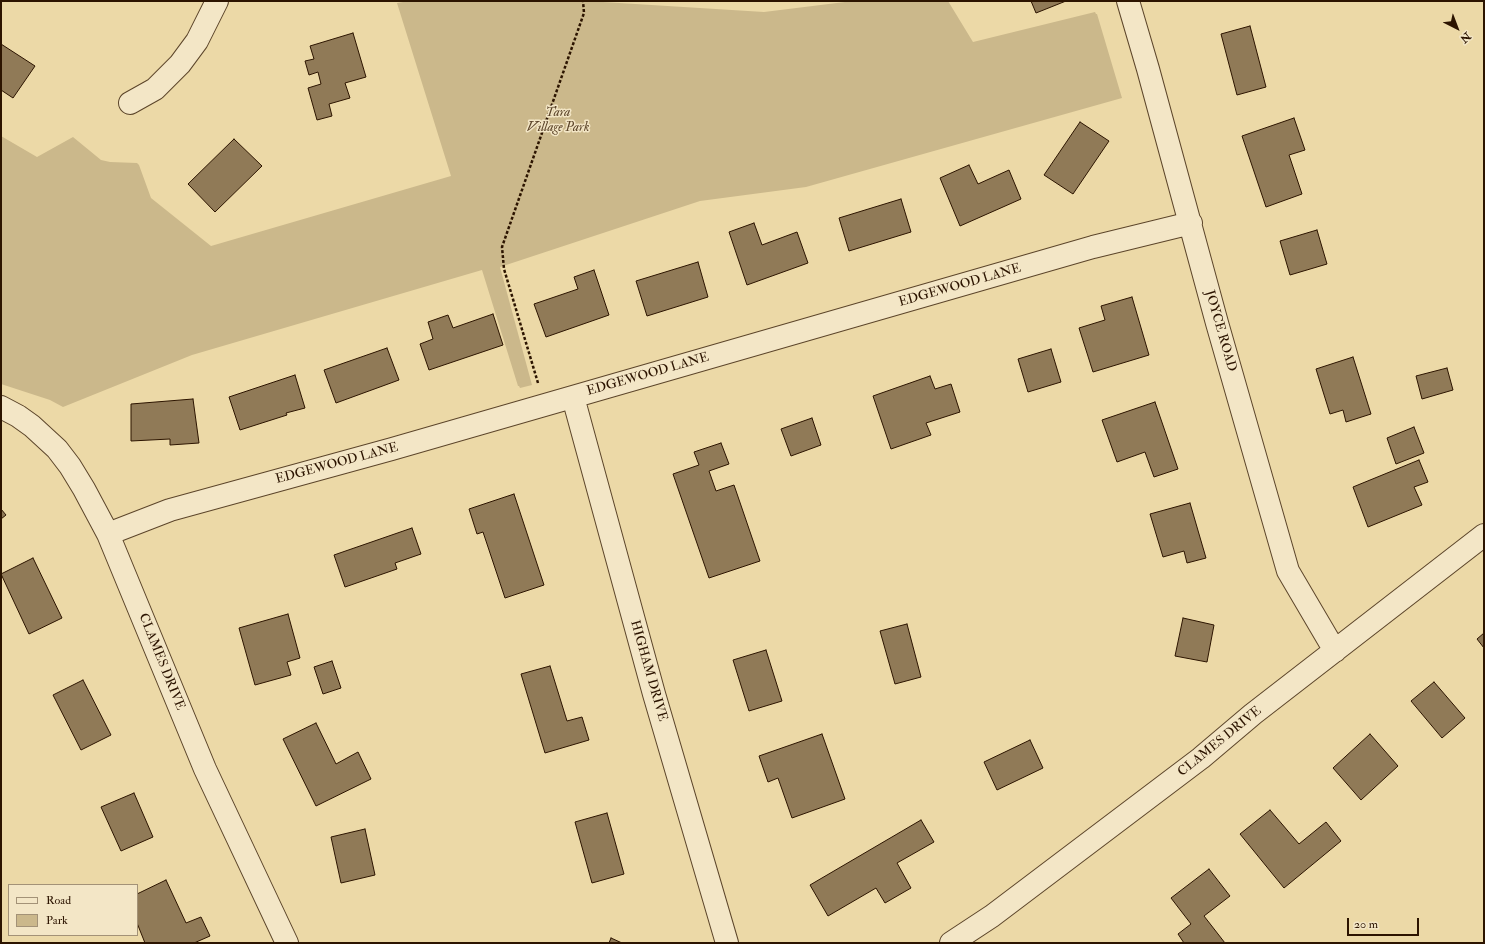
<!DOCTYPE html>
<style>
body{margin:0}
#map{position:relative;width:1485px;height:944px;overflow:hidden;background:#ecd9a7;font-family:"IM FELL Double Pica",serif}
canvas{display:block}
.frame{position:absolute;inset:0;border:2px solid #2c1400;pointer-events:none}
.legend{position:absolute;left:8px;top:884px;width:130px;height:52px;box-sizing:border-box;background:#f3e6c6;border:1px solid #a39277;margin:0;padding:5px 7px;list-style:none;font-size:12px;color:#2c1400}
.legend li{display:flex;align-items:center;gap:8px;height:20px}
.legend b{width:20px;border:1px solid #a39277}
.north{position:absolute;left:1437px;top:8px;width:40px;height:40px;-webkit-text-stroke:3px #f3e6c6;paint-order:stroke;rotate:138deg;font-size:11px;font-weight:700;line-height:16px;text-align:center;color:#2c1400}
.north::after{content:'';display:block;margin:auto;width:14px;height:18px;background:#2c1400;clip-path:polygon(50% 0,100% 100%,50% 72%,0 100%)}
.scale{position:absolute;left:1347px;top:918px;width:72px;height:18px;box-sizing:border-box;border:2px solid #2c1400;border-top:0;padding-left:5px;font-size:12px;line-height:14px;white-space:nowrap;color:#2c1400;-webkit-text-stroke:3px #f3e6c6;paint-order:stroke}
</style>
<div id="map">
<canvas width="1485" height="944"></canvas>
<div class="frame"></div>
<ul class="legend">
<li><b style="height:5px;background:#f3e6c6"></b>Road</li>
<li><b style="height:11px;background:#cbb88b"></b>Park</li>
</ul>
<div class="north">N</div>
<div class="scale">20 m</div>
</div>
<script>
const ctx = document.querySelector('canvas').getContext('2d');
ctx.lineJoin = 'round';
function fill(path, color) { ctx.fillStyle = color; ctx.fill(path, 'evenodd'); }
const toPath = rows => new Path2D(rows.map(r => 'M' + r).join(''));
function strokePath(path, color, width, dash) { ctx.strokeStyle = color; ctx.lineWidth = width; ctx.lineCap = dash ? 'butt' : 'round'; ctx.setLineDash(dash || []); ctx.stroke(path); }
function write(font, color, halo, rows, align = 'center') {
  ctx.font = font + ' "IM FELL Double Pica",serif'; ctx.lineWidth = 3; ctx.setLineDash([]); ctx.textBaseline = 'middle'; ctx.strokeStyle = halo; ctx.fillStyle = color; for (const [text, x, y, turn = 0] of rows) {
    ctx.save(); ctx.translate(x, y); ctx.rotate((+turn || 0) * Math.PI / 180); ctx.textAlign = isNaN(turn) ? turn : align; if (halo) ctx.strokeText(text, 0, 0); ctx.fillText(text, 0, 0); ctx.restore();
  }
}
fill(toPath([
 [409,1,587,1,764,12,853,1,948,1,973,42,1095,12,1096,14,1097,14,1122,98,806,187,700,201,500,267,532,385,520,388,519,386,518,386,482,270,192,355,63,407,50,400,1,384,1,136,37,157,73,137,101,160,110,162,137,163,139,165,151,198,211,246,451,176,397,3]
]), '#cbb88b');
const building = toPath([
 [1031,1,1066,1,1036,13,1031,1],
 [1250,26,1266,87,1237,95,1221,34,1250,26],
 [353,33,366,77,345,83,350,98,329,104,332,116,317,120,308,88,321,84,318,72,309,75,305,61,314,59,310,46,353,33],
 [1,44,35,66,13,98,1,90,1,44],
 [1294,118,1305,150,1289,155,1302,194,1266,207,1242,136,1294,118],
 [1080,122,1109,141,1073,194,1044,175,1080,122],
 [234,139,262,166,215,212,188,184,234,139],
 [969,165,978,184,1009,170,1021,199,960,226,940,178,969,165],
 [901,199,911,232,849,251,839,218,901,199],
 [754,223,762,245,797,232,808,263,747,285,729,232,754,223],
 [1317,230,1327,264,1290,275,1280,241,1317,230],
 [698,262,708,297,647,316,636,281,698,262],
 [594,270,609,315,546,337,534,304,578,289,574,277,594,270],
 [1132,297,1149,355,1093,372,1079,328,1105,320,1101,306,1132,297],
 [493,314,503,345,429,370,420,344,433,339,428,322,448,315,453,328,493,314],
 [387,348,399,380,336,403,324,370,387,348],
 [1051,349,1061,382,1028,392,1018,359,1051,349],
 [1353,357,1371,414,1346,422,1343,410,1330,414,1316,369,1353,357],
 [1447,368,1453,390,1422,399,1416,376,1447,368],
 [295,375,305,408,286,413,287,415,240,430,229,397,295,375],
 [930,376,935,389,951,384,960,412,926,423,931,435,891,449,873,396,930,376],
 [193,399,199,443,170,445,170,439,131,441,131,404,193,399],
 [1155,402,1178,469,1154,477,1145,452,1117,462,1102,420,1155,402],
 [812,418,821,445,791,456,781,429,812,418],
 [1414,427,1424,453,1396,464,1387,438,1414,427],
 [721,443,729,464,709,471,716,491,734,485,760,561,709,578,673,474,699,465,694,452,721,443],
 [1419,460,1428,482,1414,487,1422,505,1368,527,1353,487,1419,460],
 [514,494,544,585,505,598,483,532,477,534,469,509,514,494],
 [1190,503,1206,558,1187,563,1184,551,1163,557,1150,514,1190,503],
 [1,509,6,515,1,519,1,509],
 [412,528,421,554,395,563,397,569,345,587,334,555,412,528],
 [33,558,62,618,29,634,1,574,33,558],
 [288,614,300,658,287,662,291,675,255,685,239,628,288,614],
 [1183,618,1214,625,1207,662,1175,656,1183,618],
 [907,624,921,677,895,684,880,631,907,624],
 [1484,633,1484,648,1477,639,1484,633],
 [766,650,782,701,749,711,733,660,766,650],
 [332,661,341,688,323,694,314,667,332,661],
 [550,666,567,721,582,717,589,740,545,753,521,674,550,666],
 [83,680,111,735,81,750,53,695,83,680],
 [1434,682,1465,718,1442,738,1411,701,1434,682],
 [316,723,336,764,358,752,371,779,316,806,283,739,316,723],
 [822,734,845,799,792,818,778,778,768,782,759,756,822,734],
 [1370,734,1398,766,1361,800,1333,768,1370,734],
 [1030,740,1043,768,997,790,984,762,1030,740],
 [134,793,153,837,121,851,101,807,134,793],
 [1270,810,1299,844,1326,822,1341,841,1284,888,1240,834,1270,810],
 [607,813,624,874,592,883,575,822,607,813],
 [921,820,934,842,897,863,911,888,885,903,876,888,828,916,810,885,921,820],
 [365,829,375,875,341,883,331,837,365,829],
 [1209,869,1230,896,1204,916,1225,943,1184,943,1178,934,1191,924,1171,898,1209,869],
 [166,880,186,923,201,917,210,936,194,943,145,943,137,923,137,894,166,880],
 [611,938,622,943,609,943,611,938]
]);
fill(building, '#907a57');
strokePath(building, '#2c1400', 1);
const minor = toPath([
 [1128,1,1148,69,1217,323,1288,571,1335,651],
 [130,103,155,89,180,64,197,41,217,1],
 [573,397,654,694,727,943],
 [1,407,18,416,32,426,57,449,70,466,84,489,108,534,205,769,287,943],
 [108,534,170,510,392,449,1093,247,1191,223],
 [951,943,992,916,1201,758,1253,714,1484,535]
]);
strokePath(minor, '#5c452a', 24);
strokePath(toPath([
 [538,383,504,269,502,247,584,13,583,1]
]), '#2c1400', 2.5, [3, 2]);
strokePath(minor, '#f3e6c6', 22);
write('italic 13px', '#5c452a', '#f3e6c6', [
 ["Tara",558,113],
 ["Village Park",558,128]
]);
write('13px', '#2c1400', '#f3e6c6', [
 ["EDGEWOOD LANE",960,286,-16],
 ["JOYCE ROAD",1220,331,74],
 ["EDGEWOOD LANE",648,375,-16],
 ["EDGEWOOD LANE",337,464,-15],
 ["CLAMES DRIVE",161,662,68],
 ["HIGHAM DRIVE",648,671,74],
 ["CLAMES DRIVE",1220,742,-39]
]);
</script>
